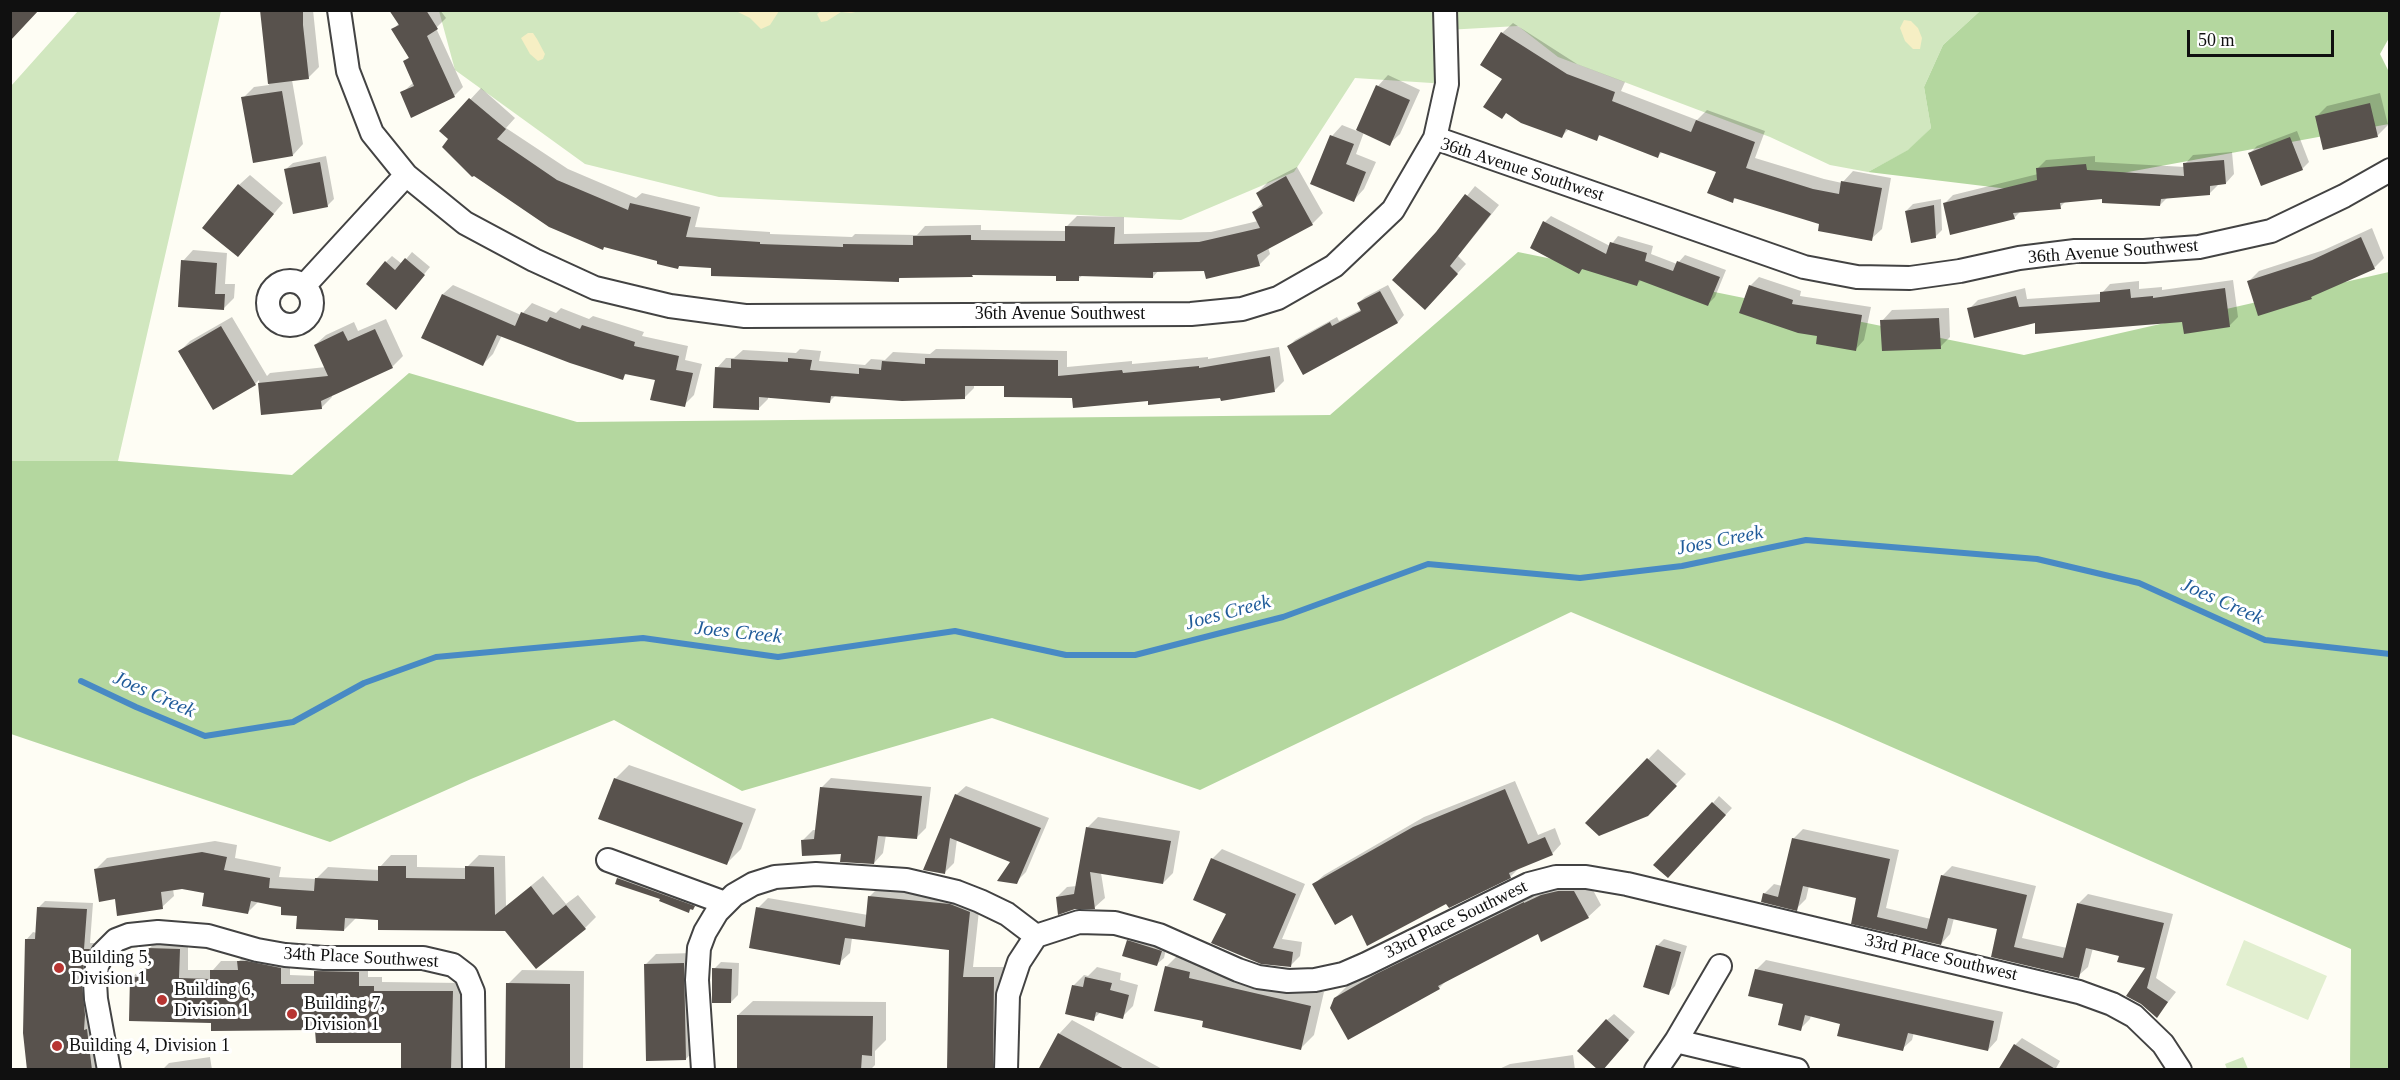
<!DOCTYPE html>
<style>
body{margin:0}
#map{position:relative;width:2400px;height:1080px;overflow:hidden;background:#fefdf4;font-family:Georgia,serif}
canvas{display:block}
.frame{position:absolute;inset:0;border:12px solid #101010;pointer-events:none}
.scale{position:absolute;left:2187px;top:30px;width:147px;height:27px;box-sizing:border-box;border:3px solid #101010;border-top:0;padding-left:8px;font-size:18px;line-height:21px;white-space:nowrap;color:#101010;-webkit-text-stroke:4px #fff;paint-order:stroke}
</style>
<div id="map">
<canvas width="2400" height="1080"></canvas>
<div class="frame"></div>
<div class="scale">50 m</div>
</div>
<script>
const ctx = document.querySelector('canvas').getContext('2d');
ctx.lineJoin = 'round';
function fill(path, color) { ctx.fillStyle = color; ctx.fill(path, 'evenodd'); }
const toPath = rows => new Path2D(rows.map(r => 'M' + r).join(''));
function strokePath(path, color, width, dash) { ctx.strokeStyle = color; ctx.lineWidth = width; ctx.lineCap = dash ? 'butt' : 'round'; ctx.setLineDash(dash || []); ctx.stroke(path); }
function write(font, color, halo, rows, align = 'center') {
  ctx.font = font + ' Georgia,serif'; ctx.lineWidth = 6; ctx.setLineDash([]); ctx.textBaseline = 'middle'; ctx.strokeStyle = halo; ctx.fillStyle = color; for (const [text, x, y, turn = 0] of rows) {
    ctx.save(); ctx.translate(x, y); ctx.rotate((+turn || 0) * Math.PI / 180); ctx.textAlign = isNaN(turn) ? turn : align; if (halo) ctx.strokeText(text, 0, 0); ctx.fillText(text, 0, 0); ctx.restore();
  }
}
fill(toPath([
 [78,11,221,11,118,461,11,461,11,86],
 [439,11,1980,11,1943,45,1924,87,1931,128,1909,150,1868,172,1830,165,1770,137,1558,57,1518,26,1446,30,1447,84,1355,78,1294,172,1181,220,719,197,585,164,455,70],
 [2243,1057,2248,1069,2227,1069,2225,1064]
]), '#d1e7bf');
fill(toPath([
 [1980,11,2389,11,2389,38,2380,54,2389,72,2389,124,2025,191,1868,172,1908,150,1931,128,1924,87,1943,45],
 [1518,252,2024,355,2389,272,2389,1069,2350,1069,2351,949,1837,723,1571,612,1200,790,992,718,742,791,614,720,471,779,330,842,11,734,11,461,118,461,292,475,409,373,577,422,1330,415]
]), '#b4d79f');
fill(toPath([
 [736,11,779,11,770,25,761,29,750,18],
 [821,11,821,10,860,11,851,13,841,12,827,21,821,22,817,14],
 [1904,20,1911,21,1918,28,1922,38,1920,49,1913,49,1905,41,1900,28],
 [528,33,533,33,537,39,545,54,543,59,538,61,530,54,521,38]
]), '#f6efc4');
fill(toPath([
 [2244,940,2327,976,2308,1020,2226,985]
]), '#e2efd0');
fill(toPath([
 [262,10,313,10,319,67,308,78,292,80,303,144,293,155,243,98,254,87,269,85],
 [391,10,440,10,446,18,436,28,463,87,454,96,402,93,414,82,405,61,410,56,393,30,399,23],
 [1513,23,1577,64,1625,82,1621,91,1697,120,1707,110,1765,131,1755,158,1824,179,1842,183,1853,171,1891,178,1882,229,1871,239,1737,197,1732,201,1717,171,1663,151,1657,157,1601,134,1596,139,1569,129,1562,136,1504,79,1502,33],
 [1388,75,1420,90,1400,134,1389,144,1364,132,1356,154,1376,162,1364,189,1354,200,1312,183,1332,136,1342,125,1357,131,1378,86],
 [481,88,515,118,506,128,568,169,636,198,642,193,700,207,695,227,770,232,770,234,852,237,855,234,917,235,925,226,981,225,981,230,1066,231,1066,227,1077,216,1124,217,1124,234,1211,232,1258,221,1253,212,1263,203,1257,193,1268,182,1297,167,1323,213,1312,224,1268,247,1270,254,1259,265,1205,270,1159,270,1153,277,1083,275,1078,279,1057,274,974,273,972,275,902,276,898,280,680,265,677,268,659,260,451,139,441,131],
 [2380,93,2388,125,2378,135,2316,117,2327,106],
 [2297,131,2309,162,2302,169,2250,153,2257,146],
 [2232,152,2234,174,2226,183,2218,185,2209,194,2168,197,2160,205,2104,197,2067,200,2060,207,2022,210,2014,218,1944,204,1953,195,2038,174,2037,169,2046,160,2095,156,2095,162,2185,167,2185,164,2193,155],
 [326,156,334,199,327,206,286,169,293,163],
 [250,175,283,203,238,255,239,185],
 [1475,186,1499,205,1458,256,1466,264,1434,299,1437,233],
 [1941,199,1942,230,1935,237,1906,211,1913,204],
 [1551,216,1610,246,1618,236,1653,246,1651,254,1677,264,1685,255,1726,270,1715,297,1708,304,1642,279,1637,284,1583,268,1579,272,1545,222],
 [2372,228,2384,258,2374,268,2315,294,2311,297,2249,281,2259,271,2324,250],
 [193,250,227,253,225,284,235,284,234,298,223,309,183,261],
 [412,252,430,267,402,301,386,262,392,256,402,264],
 [1759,277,1801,291,1800,296,1871,307,1864,340,1855,350,1819,335,1750,286],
 [2233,280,2238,317,2229,326,2184,321,2036,321,1969,309,1978,300,2025,288,2027,299,2101,294,2110,284,2139,281,2139,289,2162,287,2162,290],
 [453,285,521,315,532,303,556,313,561,308,589,319,593,316,644,332,642,336,688,346,685,360,702,364,694,395,684,405,656,379,627,373,622,378,502,335,493,354,483,364,443,294],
 [1388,285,1404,315,1398,322,1303,373,1288,347,1295,340,1337,317,1339,321,1362,309,1358,303,1365,297],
 [1949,308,1950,337,1940,347,1882,321,1892,310],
 [232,317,267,376,270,373,326,367,315,345,326,335,354,322,358,331,386,319,403,356,392,367,332,394,332,397,321,408,262,414,259,380,255,384,179,352,190,341],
 [1279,347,1284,381,1275,390,1222,397,1149,399,1073,396,1005,384,974,384,974,388,964,398,836,395,830,401,768,396,768,399,758,409,717,368,726,358,734,358,743,350,796,353,800,349,821,351,819,361,865,365,871,359,885,360,893,352,930,354,936,349,1067,351,1067,367,1132,361,1132,364,1208,357,1208,359],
 [1658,749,1686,774,1647,814,1587,823],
 [629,765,756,809,741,849,727,863,615,779],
 [831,778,931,787,926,828,916,838,886,835,883,853,874,863,803,840,813,830,817,830,821,788],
 [1515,781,1538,835,1555,828,1561,844,1552,854,1520,867,1511,876,1449,906,1447,902,1352,913,1314,884,1324,875,1424,817],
 [966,786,1049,818,1026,872,1016,882,1012,861,957,839,954,863,944,873,956,795],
 [1719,796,1732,808,1675,869,1713,803],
 [1098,817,1180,831,1173,873,1163,883,1101,873,1105,898,1095,907,1057,897,1067,887,1077,886,1088,827],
 [1803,829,1899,850,1886,908,1931,919,1942,876,1952,866,2036,886,2022,938,2067,948,2079,903,2088,894,2173,914,2156,978,2176,992,2157,1016,2142,1003,2147,967,2121,955,2093,948,2088,967,2078,976,1993,956,1999,928,1954,918,1950,934,1941,944,1853,922,1858,896,1809,886,1806,899,1796,909,1764,894,1774,884,1782,886,1793,839],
 [215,841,237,845,235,858,281,867,279,877,316,879,328,867,380,870,380,867,391,855,417,855,417,867,466,868,479,855,505,856,506,906,543,876,566,904,578,895,596,917,585,928,506,929,356,918,344,930,298,914,283,906,259,901,248,912,206,891,182,887,173,889,174,896,162,907,116,898,96,869,107,858],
 [1222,849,1305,884,1282,939,1302,942,1300,956,1290,966,1228,913,1212,859],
 [625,872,700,902,689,911,618,879],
 [1587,879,1601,905,1588,917,1538,932,1447,980,1439,988,1335,998,1348,985,1390,962,1555,883],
 [880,886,980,901,973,967,1004,967,1003,1070,949,1070,950,948,852,938,850,953,839,963,758,908,768,898,868,915,870,896],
 [45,901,93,903,90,943,95,943,90,956,105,1070,28,1070,27,939,33,932,37,933,38,908],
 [1135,934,1167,944,1164,958,1157,964,1128,941],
 [158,939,188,940,188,970,213,970,221,961,239,961,248,952,290,959,290,975,316,976,316,971,325,962,368,963,368,977,382,977,382,982,462,983,461,1070,402,1070,403,1042,317,1029,212,1021,132,978,141,968,148,968,149,949],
 [1664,939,1687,946,1675,986,1669,993,1657,946],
 [694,953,696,1048,686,1059,645,965,656,954],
 [1180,953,1202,964,1324,992,1314,1035,1300,1049,1205,1020,1166,967],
 [1766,960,2003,1012,1997,1040,1988,1050,1914,1032,1912,1040,1902,1049,1842,1023,1811,1015,1810,1019,1800,1029,1785,1003,1756,970],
 [721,962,739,963,738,995,731,1002,714,969],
 [1097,967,1121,973,1120,980,1138,985,1133,1006,1122,1017,1101,1012,1093,1019,1073,986,1084,975,1088,976],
 [522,970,584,971,583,1070,506,1070,508,984],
 [753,1001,886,1002,886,1040,875,1051,875,1065,870,1070,738,1070,738,1015],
 [1614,1014,1635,1032,1608,1063,1607,1020],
 [1072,1020,1164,1070,1039,1070,1059,1034],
 [2022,1038,2060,1061,2055,1070,2015,1045],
 [1573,1055,1575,1070,1497,1070,1510,1064],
 [210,1057,212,1070,162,1070,169,1063]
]), '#0003');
strokePath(toPath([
 [81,681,136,707,205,736,293,722,364,683,436,657,643,638,778,657,955,631,1066,655,1135,655,1283,617,1428,564,1580,578,1682,566,1806,540,2037,559,2139,583,2265,640,2390,654]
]), '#488ac4', 6);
fill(toPath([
 [10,10,39,10,10,41],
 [260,10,303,10,303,25,309,79,268,84],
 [389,10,426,10,438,29,427,36,455,97,411,118,400,92,414,86,403,61,409,58,391,29,399,25],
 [1501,32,1567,74,1615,92,1612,101,1691,132,1696,120,1755,142,1746,168,1813,189,1839,194,1841,181,1882,188,1872,241,1818,231,1819,224,1734,198,1733,203,1707,193,1716,172,1660,152,1658,158,1599,135,1597,141,1566,129,1562,138,1521,123,1506,113,1502,119,1483,107,1502,79,1480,65],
 [1376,85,1410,100,1390,146,1356,130],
 [282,91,293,156,253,163,241,97],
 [469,98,506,129,497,139,557,180,628,210,630,203,691,217,686,237,760,242,760,244,843,247,843,244,913,245,913,236,971,235,971,240,1065,241,1065,226,1115,227,1114,244,1199,242,1260,228,1252,212,1263,206,1256,193,1286,176,1313,225,1257,255,1260,266,1206,279,1204,271,1153,272,1153,278,1079,276,1079,281,1056,281,1056,276,972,275,973,277,899,278,899,282,711,276,711,268,679,266,678,269,657,264,657,261,604,247,603,250,549,227,474,176,472,177,442,147,448,139,439,131],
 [2370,103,2378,137,2323,150,2315,116],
 [1330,135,1354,144,1346,164,1366,172,1354,202,1310,184],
 [2290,137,2303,170,2261,186,2248,153],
 [2224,160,2226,184,2210,186,2210,195,2161,199,2160,206,2102,203,2102,199,2060,203,2061,209,2013,213,2015,219,1950,235,1943,203,2037,180,2036,168,2086,164,2087,170,2184,176,2183,163],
 [320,162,328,207,293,214,284,169],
 [238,184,274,214,238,257,202,228],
 [1465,194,1491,214,1450,266,1458,274,1425,310,1392,280,1436,232],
 [1934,205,1936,238,1911,243,1905,211],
 [1543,221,1606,254,1610,242,1647,253,1645,261,1673,271,1677,261,1720,277,1708,306,1639,280,1637,286,1582,269,1579,274,1530,248],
 [2361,237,2375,269,2311,297,2312,299,2258,316,2247,281,2312,260],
 [405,258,425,275,396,310,366,284,385,261,395,270],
 [181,260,217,263,215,294,225,294,224,310,178,307],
 [1749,285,1793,300,1792,304,1862,315,1856,351,1816,344,1817,336,1798,333,1739,313],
 [2225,288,2230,327,2184,334,2182,322,2035,334,2035,323,1974,338,1967,308,2016,296,2019,307,2100,302,2100,292,2130,289,2131,298,2153,296,2153,298],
 [1380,291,1398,323,1303,375,1287,346,1330,322,1332,326,1361,311,1357,303],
 [442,294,515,326,521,312,547,322,550,317,580,329,582,325,635,342,634,346,679,356,676,370,693,373,685,407,650,400,655,380,625,374,623,380,570,363,497,335,483,366,421,338],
 [1939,318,1941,349,1882,351,1880,320],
 [221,326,256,385,213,410,178,351],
 [375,329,393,368,321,401,322,409,261,415,258,383,328,376,314,345,343,331,348,341],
 [1270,356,1275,392,1221,401,1220,398,1148,405,1148,401,1073,408,1072,398,1004,397,1004,386,965,386,965,399,902,401,831,396,830,403,759,397,759,410,713,408,715,367,731,368,731,359,788,362,788,358,812,360,810,370,859,374,859,368,881,370,882,361,925,364,925,358,1058,360,1058,376,1122,370,1123,373,1199,366,1199,368],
 [1647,758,1677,786,1648,816,1599,836,1585,823],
 [614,778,743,823,727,865,598,819],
 [820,787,922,796,917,839,878,836,874,864,840,862,841,854,802,856,801,840,814,839],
 [1505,789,1528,844,1545,837,1553,855,1509,873,1511,878,1449,908,1446,904,1367,946,1352,915,1335,925,1312,884,1413,827],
 [955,794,1041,828,1017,884,997,881,1010,862,950,838,945,874,923,870],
 [1712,802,1726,815,1668,878,1653,865],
 [1086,827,1171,841,1163,884,1090,872,1095,909,1075,909,1058,915,1056,897,1074,894],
 [1792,838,1890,859,1877,917,1927,929,1941,875,2027,895,2014,947,2063,958,2077,903,2164,923,2147,988,2168,1002,2157,1018,2141,1004,2126,996,2145,968,2117,962,2119,956,2086,948,2079,978,1991,957,1997,929,1948,918,1941,945,1851,924,1856,898,1803,886,1797,911,1761,902,1763,893,1778,897],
 [202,852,227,857,224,870,270,878,269,888,314,891,315,878,378,881,378,866,406,866,406,878,465,879,465,866,494,867,495,915,531,886,553,915,566,905,586,929,536,969,505,931,378,930,378,920,345,918,344,931,296,929,297,916,281,915,281,907,251,901,248,914,202,906,204,893,182,889,161,892,163,909,117,916,115,899,99,902,94,869],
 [1211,858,1296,894,1273,948,1293,952,1291,967,1261,964,1211,943,1226,914,1193,900],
 [617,878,695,906,693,910,690,909,689,913,659,901,660,899,615,884],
 [1558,891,1574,891,1589,918,1541,942,1538,934,1438,986,1440,989,1348,1040,1330,1008,1334,998,1376,974,1524,902,1524,903,1541,895],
 [868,896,950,904,970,912,963,977,994,977,993,1070,947,1070,949,950,845,938,840,965,749,948,756,907,865,927],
 [37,907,87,909,84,949,90,949,84,964,82,983,85,1015,84,1030,87,1029,92,1070,27,1070,23,1033,25,939,35,939],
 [1127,940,1162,951,1157,966,1122,956],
 [1656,945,1681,952,1669,995,1643,987],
 [147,948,180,949,179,978,210,979,210,970,238,970,237,961,247,961,281,968,281,984,314,984,314,971,359,972,359,986,374,986,374,991,453,991,451,1070,401,1070,401,1043,316,1043,315,1030,211,1031,211,1023,129,1021,130,977,146,977],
 [684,963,686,1060,646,1061,644,964],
 [1165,966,1190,972,1189,978,1311,1006,1301,1050,1202,1027,1203,1021,1154,1011],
 [712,968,732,969,731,1003,712,1003],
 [1755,969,1994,1021,1988,1051,1908,1033,1903,1051,1837,1036,1840,1024,1805,1015,1801,1031,1778,1025,1783,1004,1748,996],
 [1085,977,1112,983,1110,990,1129,995,1123,1019,1096,1012,1094,1021,1065,1014,1072,985,1083,987],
 [506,983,570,984,570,1070,505,1070],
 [737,1015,873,1016,872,1056,862,1055,861,1070,737,1070],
 [1606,1019,1629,1040,1603,1070,1598,1070,1577,1051],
 [1058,1033,1126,1070,1038,1070],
 [2014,1044,2057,1070,1998,1070]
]), '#58524d');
const minor = toPath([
 [339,10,348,71,372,133,406,175,465,223,534,260,595,288,670,306,745,316,1191,314,1242,309,1278,298,1334,266,1393,210,1435,138,1447,84,1445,10],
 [1435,138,1804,267,1857,277,1910,278,1960,271,2019,258,2075,251,2144,251,2199,247,2271,231,2344,196,2390,170],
 '268 303a22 22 0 1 1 44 0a22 22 0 1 1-44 0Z',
 [304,286,406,175],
 [608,860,725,903],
 [1036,936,1079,922,1115,923,1159,935,1238,970,1258,977,1288,981,1315,980,1343,974,1366,964,1529,884,1556,877,1586,877,1627,884,2079,992,2112,1004,2134,1016,2163,1044,2180,1070],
 [1676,1041,1797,1070],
 [109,1070,96,999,95,982,97,966,103,953,116,940,129,935,158,932,208,936,257,950,285,955,324,958,423,958,453,965,466,975,473,992,474,1070],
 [703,1070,697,980,699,948,705,932,717,912,734,895,753,884,775,877,816,874,906,880,957,892,980,901,1007,914,1036,936],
 [1006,1070,1008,995,1019,962,1036,936],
 [1656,1070,1676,1041,1720,966]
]);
strokePath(minor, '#434343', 26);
strokePath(minor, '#fff', 22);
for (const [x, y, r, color] of [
 [59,968,6,"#b73532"],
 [162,1000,6,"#b73532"],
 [292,1014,6,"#b73532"],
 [57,1046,6,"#b73532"]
]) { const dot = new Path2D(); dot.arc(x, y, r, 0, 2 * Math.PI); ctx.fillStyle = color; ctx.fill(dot); strokePath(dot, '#fff', 2); }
write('18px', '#101010', '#fff', [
 ["36th Avenue Southwest",1522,170,18],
 ["36th Avenue Southwest",2113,252,-4],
 ["36th Avenue Southwest",1060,314],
 ["33rd Place Southwest",1456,920,-26],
 ["34th Place Southwest",361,958,3],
 ["33rd Place Southwest",1941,958,13]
]);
write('18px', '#101010', '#fff', [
 ["Building 5,",71,958],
 ["Division 1",71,979],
 ["Building 6,",174,990],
 ["Division 1",174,1011],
 ["Building 7,",304,1004],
 ["Division 1",304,1025],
 ["Building 4, Division 1",69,1046]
], 'left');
write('italic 20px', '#215c9a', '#fff', [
 ["Joes Creek",1720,541,-11],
 ["Joes Creek",2222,602,24],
 ["Joes Creek",1228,613,-15],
 ["Joes Creek",738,633,6],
 ["Joes Creek",154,695,24]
]);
</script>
